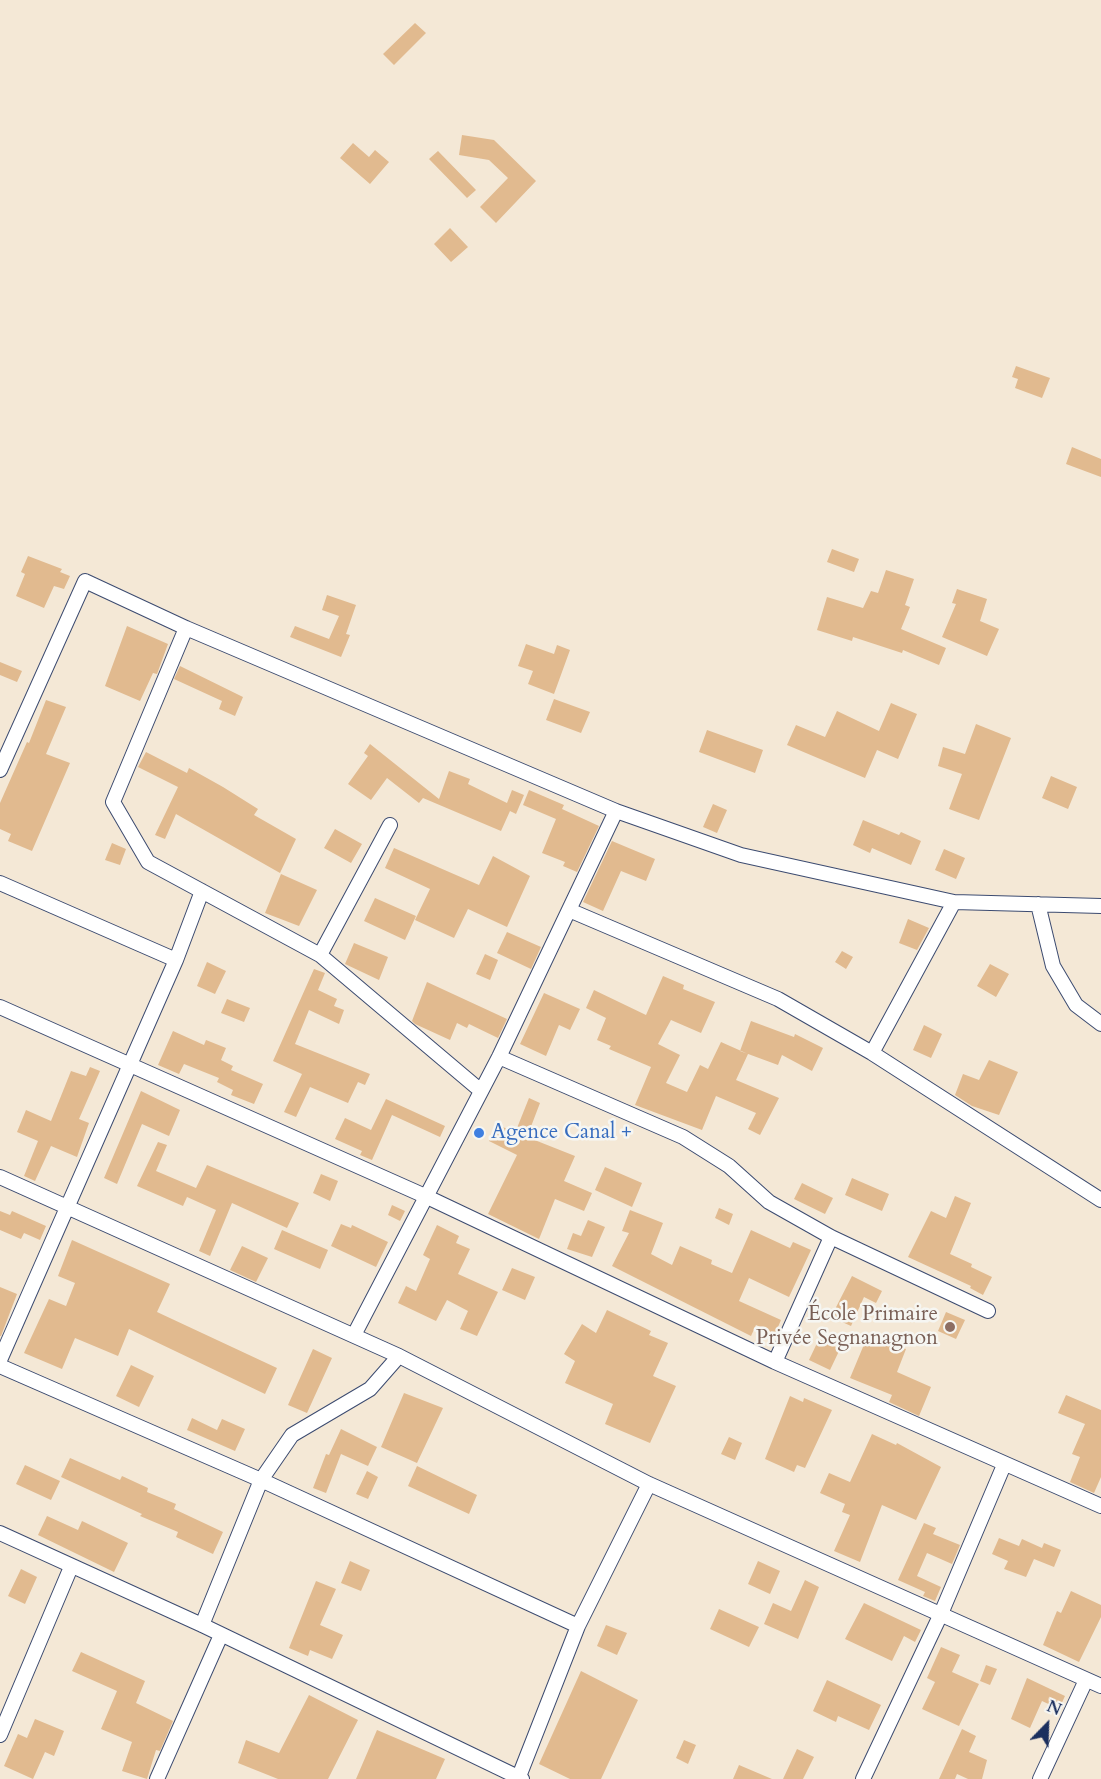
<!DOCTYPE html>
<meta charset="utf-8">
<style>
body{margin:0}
#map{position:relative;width:1101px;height:1779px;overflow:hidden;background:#f4e8d6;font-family:Cardo,serif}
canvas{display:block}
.north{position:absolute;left:1017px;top:1695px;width:60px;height:60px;-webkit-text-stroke:4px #f6f6f2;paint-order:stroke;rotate:23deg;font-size:16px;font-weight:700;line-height:24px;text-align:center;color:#1b2f5e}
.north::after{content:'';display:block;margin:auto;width:21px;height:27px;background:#1b2f5e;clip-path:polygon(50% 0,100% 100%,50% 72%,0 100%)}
</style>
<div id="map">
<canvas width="1101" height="1779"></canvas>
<div class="north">N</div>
</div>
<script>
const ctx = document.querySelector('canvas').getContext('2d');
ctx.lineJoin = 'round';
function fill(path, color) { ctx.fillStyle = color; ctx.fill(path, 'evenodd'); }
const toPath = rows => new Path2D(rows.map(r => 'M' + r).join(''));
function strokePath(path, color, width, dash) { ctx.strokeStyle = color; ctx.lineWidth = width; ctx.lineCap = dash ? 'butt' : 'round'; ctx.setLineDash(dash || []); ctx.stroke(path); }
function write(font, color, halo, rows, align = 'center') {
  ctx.font = font + ' Cardo,serif'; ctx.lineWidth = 5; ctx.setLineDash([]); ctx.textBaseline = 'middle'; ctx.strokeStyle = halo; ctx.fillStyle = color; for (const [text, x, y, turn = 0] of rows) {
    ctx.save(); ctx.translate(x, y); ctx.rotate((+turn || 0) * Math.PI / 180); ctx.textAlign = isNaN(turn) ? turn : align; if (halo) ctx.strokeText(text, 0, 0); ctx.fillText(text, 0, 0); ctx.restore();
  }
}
fill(toPath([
 [415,23,426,33,394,65,383,54],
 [462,135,494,140,536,181,496,223,480,207,508,178,489,160,459,155],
 [353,143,369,157,375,150,389,162,370,184,340,158],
 [438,151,476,190,467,198,429,159],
 [450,228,468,247,451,262,434,244],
 [1016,366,1050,378,1042,398,1015,388,1018,379,1012,377],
 [1072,447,1101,459,1101,477,1066,464],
 [832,549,859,559,854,572,827,562],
 [28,556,62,569,60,572,70,576,64,589,54,586,44,608,16,596,25,574,21,572],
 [886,570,914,579,905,605,910,607,901,629,946,648,939,665,903,650,902,653,853,637,852,641,817,630,827,597,863,608,871,591,878,593],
 [957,589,987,599,980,621,999,629,987,656,942,637,956,604,952,603],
 [327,595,356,605,346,634,350,635,341,657,290,637,295,626,329,639,339,616,322,610],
 [127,626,168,644,157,674,153,673,140,701,105,686],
 [526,644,554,654,557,645,570,650,554,694,528,684,533,671,518,666],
 [0,662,22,671,17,682,0,675],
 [180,666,243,697,235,716,219,709,222,701,174,679],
 [554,699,590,712,581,733,546,720],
 [46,700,66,707,46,754,70,763,32,851,8,841,11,834,0,829,0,803,27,742,29,743],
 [891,703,917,714,898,759,877,750,865,778,787,745,796,725,825,737,837,711,879,731],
 [976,724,1011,738,979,820,949,809,962,774,938,766,943,747,965,754],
 [707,730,763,750,755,773,699,752],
 [370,744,439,799,449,771,470,779,468,784,507,803,512,790,524,795,516,814,510,811,501,831,423,798,419,803,387,778,371,800,348,784,368,756,364,753],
 [146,752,187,773,189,768,223,787,258,809,254,815,296,839,280,873,176,814,165,839,155,835,178,787,138,767],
 [1051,776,1077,787,1068,809,1042,798],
 [529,790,564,805,562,809,599,826,577,872,563,866,565,862,542,853,556,819,523,805],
 [713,804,727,810,717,833,703,827],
 [863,820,899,835,901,832,921,841,911,865,872,848,870,853,853,845],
 [335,829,362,844,351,863,324,848],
 [612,841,655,859,646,881,621,871,603,911,583,902],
 [112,843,126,849,120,865,105,860],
 [394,848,479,885,493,856,530,876,507,927,468,909,454,938,415,920,430,889,385,868],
 [944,849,965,858,956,879,935,870],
 [281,874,317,890,299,926,265,913],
 [375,898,416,916,405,940,364,921],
 [908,919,929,928,917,950,899,943],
 [507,932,541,947,531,969,497,953],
 [354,943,388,957,379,980,345,964],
 [842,951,853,957,846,969,835,962],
 [485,954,498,960,490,980,476,974],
 [207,962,226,971,215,994,197,986],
 [990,964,1009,974,996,997,977,986],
 [314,969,325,973,318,990,337,999,334,1006,344,1010,339,1024,309,1010,295,1044,370,1074,365,1085,358,1082,348,1103,310,1087,296,1117,284,1112,302,1074,273,1061],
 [663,976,684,985,683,989,715,1002,701,1033,671,1020,658,1044,680,1055,666,1083,687,1092,700,1065,708,1069,721,1042,748,1054,736,1080,779,1098,760,1135,748,1129,756,1113,716,1096,702,1130,635,1105,651,1067,609,1049,611,1046,597,1040,606,1018,586,1008,594,990,646,1015],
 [427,982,507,1019,498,1038,469,1024,467,1028,457,1023,450,1040,415,1024,412,1021],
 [544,993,580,1009,570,1030,559,1025,546,1056,520,1044],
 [227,999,250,1008,244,1022,221,1013],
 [751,1021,794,1037,795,1034,823,1048,812,1071,782,1055,778,1065,740,1051],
 [924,1025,942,1034,931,1058,913,1050],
 [173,1031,204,1045,206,1040,226,1048,221,1060,233,1066,231,1070,263,1084,254,1104,231,1095,233,1090,217,1082,219,1078,184,1064,179,1074,158,1065],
 [989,1060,1018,1072,999,1115,972,1106,955,1095,963,1074,979,1080],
 [90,1067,100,1071,79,1119,89,1123,77,1157,51,1146,35,1181,24,1176,38,1141,17,1132,26,1110,51,1121,71,1071,86,1076],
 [141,1091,180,1110,169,1136,142,1124,117,1184,104,1178],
 [529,1098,540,1103,527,1137,575,1156,564,1181,592,1193,584,1211,555,1199,539,1239,488,1214,517,1155,489,1141,497,1124,515,1133],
 [386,1099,445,1126,440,1137,392,1115,372,1160,360,1155,362,1151,335,1139,345,1118,371,1130],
 [158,1142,167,1145,156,1171,196,1188,207,1165,299,1203,287,1228,232,1203,210,1256,199,1251,216,1210,187,1197,183,1206,137,1186],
 [605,1167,642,1183,632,1207,595,1190],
 [321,1174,338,1181,330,1201,313,1193],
 [852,1178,889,1194,882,1211,845,1195],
 [802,1183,833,1198,825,1214,794,1199],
 [955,1196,971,1203,950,1254,972,1264,971,1267,992,1277,983,1295,970,1288,971,1286,908,1257,931,1211,946,1218],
 [392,1205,405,1211,400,1221,388,1215],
 [719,1208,733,1214,729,1225,715,1218],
 [630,1210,663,1223,651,1254,672,1265,680,1246,712,1260,711,1264,732,1273,751,1230,790,1248,793,1242,811,1250,789,1297,749,1278,739,1301,781,1320,775,1334,756,1325,751,1336,612,1266,629,1233,622,1231],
 [0,1211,10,1215,12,1211,46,1226,40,1240,24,1233,21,1239,0,1230],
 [588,1220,605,1227,592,1257,567,1249,573,1233,581,1236],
 [341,1224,351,1228,352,1225,388,1242,376,1267,331,1246],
 [437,1225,459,1236,456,1243,470,1249,458,1274,498,1292,477,1336,460,1329,468,1311,447,1300,436,1321,398,1303,406,1286,416,1291,430,1259,423,1255],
 [282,1230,328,1250,320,1269,274,1249],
 [72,1240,170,1284,157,1312,277,1368,265,1394,129,1329,118,1356,75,1338,62,1369,24,1353,49,1299,66,1306,75,1283,58,1276],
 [242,1246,268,1258,256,1282,230,1270],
 [512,1268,535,1277,525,1300,502,1290],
 [852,1276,882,1291,876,1303,864,1297,851,1326,831,1317],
 [0,1287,17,1294,1,1336,0,1336],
 [607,1310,651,1331,649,1335,668,1343,653,1376,676,1386,650,1443,605,1424,613,1404,565,1383,575,1361,564,1354,582,1324,596,1333],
 [946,1312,965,1320,956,1339,938,1331],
 [868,1335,906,1349,897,1372,931,1387,919,1416,889,1402,892,1395,850,1378],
 [819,1339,840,1349,830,1370,809,1360],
 [313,1349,332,1358,307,1413,288,1405],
 [131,1365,154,1376,139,1407,116,1396],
 [404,1393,443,1408,417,1463,381,1447],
 [1066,1395,1101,1410,1101,1477,1094,1493,1070,1482,1080,1457,1072,1454,1085,1424,1058,1413],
 [790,1396,803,1402,804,1398,832,1410,805,1468,797,1465,794,1472,765,1459],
 [192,1418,217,1430,222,1419,245,1429,235,1451,187,1430],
 [341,1429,377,1447,368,1466,341,1454,326,1493,313,1488,326,1454,329,1455],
 [872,1434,896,1445,897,1443,941,1467,916,1520,882,1505,860,1562,834,1551,850,1515,842,1512,845,1504,820,1493,829,1473,850,1482],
 [729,1437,742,1443,735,1460,721,1454],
 [70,1458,120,1480,122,1476,148,1488,147,1492,176,1504,174,1509,223,1532,213,1554,176,1537,178,1532,140,1516,142,1514,61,1477],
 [25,1465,60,1481,51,1500,16,1484],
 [417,1466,477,1495,469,1514,408,1486],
 [367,1471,378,1477,368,1499,356,1494],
 [47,1516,78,1530,82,1521,128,1543,114,1572,38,1535],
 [924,1523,936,1528,933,1534,960,1545,952,1564,927,1553,917,1576,941,1587,935,1601,923,1596,925,1592,898,1580],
 [999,1538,1019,1546,1022,1539,1042,1548,1044,1543,1061,1550,1054,1567,1034,1559,1026,1577,1004,1569,1008,1561,992,1554],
 [350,1561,370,1570,361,1591,341,1583],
 [758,1561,780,1571,770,1594,748,1584],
 [21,1569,37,1577,25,1604,8,1596],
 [805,1580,819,1587,798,1639,764,1624,773,1603,791,1611],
 [316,1581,336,1589,320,1625,343,1635,332,1659,310,1650,308,1656,289,1648],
 [1071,1591,1101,1605,1101,1617,1079,1662,1043,1645,1057,1611,1061,1613],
 [864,1603,921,1630,915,1642,904,1636,892,1661,845,1639],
 [719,1609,759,1627,749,1647,710,1629],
 [606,1625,627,1633,617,1655,597,1646],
 [941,1647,960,1655,952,1672,979,1684,959,1726,922,1709,935,1682,927,1678],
 [81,1652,145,1681,136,1703,173,1721,160,1751,156,1750,147,1779,122,1771,132,1742,101,1729,117,1691,72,1671],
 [986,1665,997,1669,990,1685,980,1681],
 [581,1671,638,1700,601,1779,570,1779,539,1764],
 [1027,1678,1065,1696,1059,1709,1042,1701,1030,1728,1011,1719],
 [827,1680,881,1705,869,1730,838,1716,836,1722,813,1711],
 [309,1695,358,1720,328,1779,278,1779,238,1763,246,1740,279,1753],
 [35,1719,64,1731,54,1756,45,1752,33,1779,4,1766,18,1734,27,1738],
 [962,1729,976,1736,969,1752,987,1760,982,1779,968,1779,957,1774,955,1779,939,1779],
 [377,1730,445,1759,436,1779,356,1779],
 [684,1740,696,1745,688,1764,676,1758],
 [797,1749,814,1757,803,1779,783,1779],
 [739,1765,772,1779,733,1779]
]), '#e1ba8f');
const minor = toPath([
 [186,628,113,802,148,862,320,955,481,1091],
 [0,770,85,581,186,628,616,811,741,855,954,902,1101,906],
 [0,883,176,960],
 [1038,904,1053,966,1076,1005,1101,1024],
 [569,910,778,999,872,1053,1101,1200],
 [320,955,390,825],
 [0,1007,425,1196,775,1362,1101,1506],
 [872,1053,954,902],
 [499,1057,683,1137,729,1166,769,1202,831,1237,988,1311],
 [0,1177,399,1356,649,1484,1101,1686],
 [354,1335,499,1057,616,811],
 [0,1360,176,960,202,891],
 [775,1362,831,1237],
 [0,1366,261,1480,578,1626],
 [0,1533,202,1625,522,1779],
 [202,1625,261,1480,292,1435,370,1389,399,1356],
 [0,1735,71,1567],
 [157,1779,221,1635],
 [518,1779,578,1626,649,1484],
 [863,1779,940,1616,1004,1465],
 [1040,1779,1086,1680]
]);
strokePath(minor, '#3c4b70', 16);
strokePath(minor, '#fff', 14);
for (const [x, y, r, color] of [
 [479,1133,6,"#3f7fe0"],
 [950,1327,6,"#8d6e63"]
]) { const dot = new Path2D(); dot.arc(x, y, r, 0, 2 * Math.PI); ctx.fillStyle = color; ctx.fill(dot); strokePath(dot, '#f6f6f2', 2); }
write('21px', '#366cbe', '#f6f6f2', [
 ["Agence Canal +",491,1133]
], 'left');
write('21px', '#785e54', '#f6f6f2', [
 ["École Primaire",938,1315],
 ["Privée Segnanagnon",938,1339]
], 'right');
</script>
